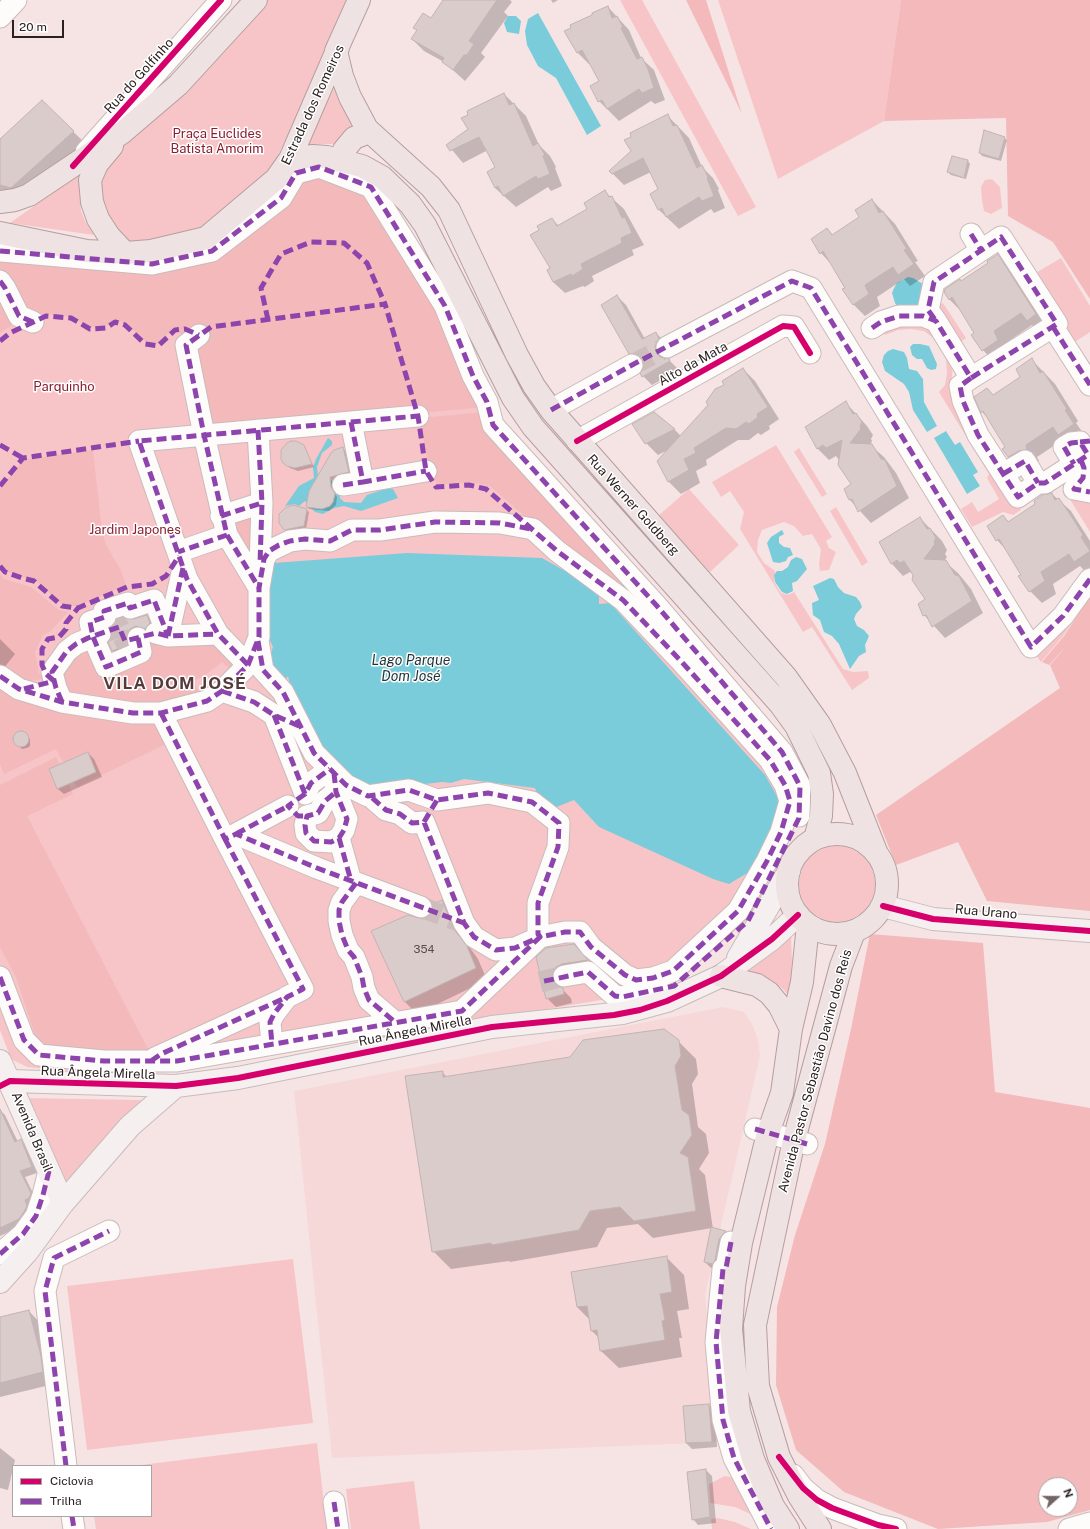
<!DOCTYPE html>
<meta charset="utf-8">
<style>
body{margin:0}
#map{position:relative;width:1090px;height:1529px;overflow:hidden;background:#f6e4e4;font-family:"Public Sans",sans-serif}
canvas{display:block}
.legend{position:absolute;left:12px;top:1465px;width:140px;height:52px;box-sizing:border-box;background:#fff;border:1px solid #aba6a6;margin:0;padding:5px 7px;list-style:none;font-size:12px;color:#2c2020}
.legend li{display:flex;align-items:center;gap:8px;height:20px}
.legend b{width:20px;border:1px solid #aba6a6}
.north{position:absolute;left:1038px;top:1477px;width:40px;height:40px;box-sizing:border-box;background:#fff;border:1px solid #aba6a6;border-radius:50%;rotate:69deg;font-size:11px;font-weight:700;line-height:16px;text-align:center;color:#2c2020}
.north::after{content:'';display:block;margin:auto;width:14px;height:18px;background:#736565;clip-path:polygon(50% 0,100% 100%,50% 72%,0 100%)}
.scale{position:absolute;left:12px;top:20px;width:52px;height:18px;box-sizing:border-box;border:2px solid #2c2020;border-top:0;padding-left:5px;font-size:12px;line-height:14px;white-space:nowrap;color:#2c2020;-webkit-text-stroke:3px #fff;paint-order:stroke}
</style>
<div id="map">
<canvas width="1090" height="1529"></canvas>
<ul class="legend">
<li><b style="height:5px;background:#d6006c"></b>Ciclovia</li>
<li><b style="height:5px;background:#8e44ad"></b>Trilha</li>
</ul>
<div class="north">N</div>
<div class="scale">20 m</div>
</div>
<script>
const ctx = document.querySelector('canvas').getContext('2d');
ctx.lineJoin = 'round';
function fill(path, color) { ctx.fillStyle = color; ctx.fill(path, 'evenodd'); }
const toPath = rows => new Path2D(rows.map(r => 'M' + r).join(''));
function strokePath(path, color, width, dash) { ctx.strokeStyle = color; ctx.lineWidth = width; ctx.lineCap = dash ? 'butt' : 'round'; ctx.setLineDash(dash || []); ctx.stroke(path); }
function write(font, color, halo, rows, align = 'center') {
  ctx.font = font + ' "Public Sans",sans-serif'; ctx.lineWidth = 3; ctx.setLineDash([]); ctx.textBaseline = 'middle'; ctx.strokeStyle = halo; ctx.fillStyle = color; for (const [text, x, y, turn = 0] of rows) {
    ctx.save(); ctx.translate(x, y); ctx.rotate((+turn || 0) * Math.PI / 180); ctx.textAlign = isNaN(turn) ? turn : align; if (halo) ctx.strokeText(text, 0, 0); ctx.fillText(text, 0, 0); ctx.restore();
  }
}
fill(toPath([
 [723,1007,744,1012,753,1026,758,1040,760,1056,705,1295,720,1442,332,1458,294,1091]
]), '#f7d8d8');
fill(toPath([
 [268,0,353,0,266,180,202,229,151,242,125,242,102,215,98,196,103,163,131,139,216,58],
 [620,0,642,0,756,207,738,216],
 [718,0,901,0,884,121,778,179],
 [336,85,354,126,341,135,338,144,306,144],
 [82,172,79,184,81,211,86,223,94,235,10,223],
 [992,179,1000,187,1002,208,991,214,984,211,982,200,981,187,985,180],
 [0,253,484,402,655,607,798,817,747,920,673,985,613,998,173,1072,53,1070,27,1067,11,1059,0,1030],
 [1061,258,1090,306,1090,332,1072,344,1029,277],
 [943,303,966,338,959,343,935,307],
 [889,325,919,325,933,331,953,360,952,376,949,390,1021,510,1013,515,1003,512,972,527,961,509,972,502,978,512,999,499,987,478,989,474,939,392,945,385,947,373,946,360,941,348,932,337,924,331,910,329,898,330,885,335,881,330],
 [776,445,832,537,826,541,829,548,836,552,829,570,820,571,819,565,821,549,812,534,803,536,794,526,784,522,762,530,758,540,757,552,764,563,775,571,774,582,781,593,788,595,794,592,843,669,853,672,868,671,869,678,852,690,812,627,803,632,740,529,744,512,730,491,721,497,712,482],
 [799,448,827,494,822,497,794,452],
 [1063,488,1090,493,1090,532],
 [689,489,739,545,710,572,658,516],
 [836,507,868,562,862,566,830,511],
 [1090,595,1063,636,1041,662,1031,648],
 '799 884a38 38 0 1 1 76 0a38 38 0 1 1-76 0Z',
 [791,937,792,961,790,997,783,989,771,980,742,970],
 [23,1098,142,1100,110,1132,69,1183,65,1181],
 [293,1259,313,1423,87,1450,67,1286],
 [317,1443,327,1529,96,1529,94,1516,151,1516,151,1466,133,1466],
 [725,1476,734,1478,761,1519,735,1507,710,1503,709,1484],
 [414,1481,420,1529,351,1529,346,1489],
 [718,1518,735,1522,751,1529,712,1529,711,1519]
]), '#f7c5c7');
fill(toPath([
 [686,0,706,0,742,114],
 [901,0,1090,0,1090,299,1053,242,1008,216,1006,118,884,121],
 [319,169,369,189,443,307,486,407,206,432,189,346,177,329,179,327,174,328,157,344,146,342,127,324,116,320,106,326,89,327,72,317,47,314,30,322,0,278,0,253,151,266,298,176],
 [0,292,17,322,0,333],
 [486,412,775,750,537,527,490,486,470,482,438,485,429,470,420,418],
 [93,450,102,532,106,545,121,571,126,585,78,606,63,605,35,580,22,577,6,571,0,564,0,488,24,460],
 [261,504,258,584,223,517],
 [0,574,4,579,31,587,59,610,68,612,51,631,43,635,35,652,39,673,42,679,23,682,0,667],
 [1090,596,1090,911,987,901,958,842,896,865,876,815,1060,688,1050,665,1069,643,1049,665,1042,662,1064,636],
 [216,637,247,663,236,674,222,662,204,676,194,681,201,699,160,709,64,699,58,680,67,657,91,641,107,670,142,641],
 [0,684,154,720,168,743,77,787,56,749,4,774,0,764],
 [56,757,73,794,27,816,150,1053,43,1049,36,1038,16,977,0,947,0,785],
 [870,934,983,943,995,1092,1090,1108,1090,1510,1047,1522,938,1529,844,1492,796,1450,776,1385,777,1307,795,1235,825,1144,851,1029],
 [1046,1485,1070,1485,1070,1509,1046,1509]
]), '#f3b9bb');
fill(toPath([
 [538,13,601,126,587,135,556,78,538,66,527,45,525,31,528,19],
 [508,16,516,16,521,21,519,34,507,32,504,23],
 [908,277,913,278,923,284,923,306,898,308,895,303,892,293,894,288,897,283],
 [913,344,920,344,929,346,937,364,936,369,931,370,927,368,922,359,917,359,912,355,910,347],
 [893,349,904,352,907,358,909,369,917,371,923,379,924,402,937,426,927,432,913,410,909,392,904,384,885,371,882,362,884,355,888,351],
 [946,431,955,445,960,442,978,472,973,475,980,486,967,494,934,438],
 [328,438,332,441,332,445,322,453,317,467,318,476,328,478,333,481,338,487,340,498,344,502,361,503,367,495,388,488,393,489,398,498,361,511,344,506,334,508,323,514,315,512,305,501,299,506,294,504,285,506,299,486,314,478,313,467,316,459],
 [782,530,784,534,779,537,779,543,784,547,790,548,793,555,788,557,786,561,779,563,773,562,767,543,771,537],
 [407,553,542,558,599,590,599,604,610,603,765,775,778,798,779,809,775,825,749,872,729,884,713,879,599,827,574,800,544,812,535,788,464,779,451,783,442,782,375,790,362,786,328,760,293,698,288,676,287,678,265,670,273,647,267,634,267,592,274,563],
 [796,557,802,559,807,569,797,581,792,583,793,591,787,594,782,592,775,582,774,575,777,571,782,571,788,567,791,560],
 [830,578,834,579,838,587,844,593,856,597,860,602,862,607,856,614,854,619,857,626,864,630,869,636,865,645,866,652,859,656,850,669,839,644,832,636,824,632,820,620,813,615,812,603,819,600,813,586]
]), '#7accda');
fill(toPath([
 [444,0,510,0,512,2,504,12,508,16,481,53,485,57,465,81,444,62,424,51,412,39,418,31,414,28,432,20],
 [551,0,558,0,553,3],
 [608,7,629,30,641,58,654,70,665,100,655,104,651,101,619,121,599,101,600,81,591,64,589,64,577,52],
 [504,94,526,116,539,145,550,156,556,167,555,168,562,186,551,191,548,187,516,207,495,188,497,168,488,150,463,163,448,145,469,129],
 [42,102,85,143,23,199,0,194,0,140],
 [667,115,689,138,702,167,713,178,719,189,718,190,725,208,714,213,711,209,679,229,659,210,660,189,651,172,624,185,612,173],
 [1004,138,1007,140,1001,161,982,156,980,153],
 [968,161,970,164,966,179,951,175,948,172],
 [605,192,624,209,644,245,632,250,634,255,592,276,594,281,585,287,583,286,565,293,553,282,552,268,540,230,552,219,559,226,589,210],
 [872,200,895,224,918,261,915,262,925,276,910,286,904,279,877,297,880,306,865,316,853,304,832,265,821,253,827,229,834,236,860,217],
 [997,255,1009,267,1048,326,1039,332,1032,325,1006,343,1009,352,994,362,983,350,975,334,961,311,949,299,962,282,990,263],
 [617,296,626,305,645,339,656,333,665,342,664,359,668,359,679,370,652,385,643,376,644,363,639,362,630,353],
 [1032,360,1055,384,1078,421,1076,423,1085,436,1064,439,1037,457,1039,461,1031,462,1021,468,1009,456,1007,448,989,419,982,412,976,397,987,389,994,396,1021,377],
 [743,369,755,381,779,419,769,426,770,429,761,435,758,433,749,440,738,440,706,460,707,465,696,471,700,483,681,494,669,482,658,461,668,450,658,455,646,443,674,429,681,436,726,385],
 [846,403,867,426,873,435,871,439,872,441,870,445,884,457,896,473,909,498,871,523,850,500,845,489,852,484,839,460,836,456,829,460,817,448],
 [303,445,314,467,298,471,290,468,287,465],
 [343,449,345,451,351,475,332,480,333,491,337,497,336,505,329,511,309,509,307,506],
 [1052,494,1071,511,1090,541,1090,571,1087,573,1080,566,1053,584,1056,594,1042,603,1030,591,1023,575,1008,552,997,540,1003,516,1010,523],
 [306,510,309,512,306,529,288,533,280,519],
 [920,518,942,541,947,550,945,554,947,557,944,561,958,573,971,589,983,613,945,638,924,615,927,600,914,575,910,572,903,576,892,564,880,543],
 [147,616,156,625,122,660,113,651,109,642,133,620],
 [0,639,15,654,3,669,0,667],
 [22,732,30,739,30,746,27,748,22,749,14,741,14,736,17,733],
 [88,753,94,759,102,777,64,794,58,789,51,769],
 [442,901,454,913,465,941,478,959,487,980,417,1014,405,1002,372,932,423,920,430,917],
 [583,954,596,969,561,981,561,988,571,998,572,1003,556,1007,547,998,537,958],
 [678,1041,696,1059,698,1074,692,1084,698,1127,706,1134,709,1153,699,1169,705,1175,713,1229,726,1232,731,1238,719,1269,711,1268,705,1262,712,1228,653,1238,638,1224,607,1228,597,1247,510,1262,509,1261,451,1269,433,1251,442,1072,447,1077],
 [0,1110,5,1115,18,1142,21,1141,27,1146,37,1173,25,1177,36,1199,25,1224,0,1236],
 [666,1257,684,1275,689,1309,677,1311,682,1338,679,1338,682,1357,619,1368,601,1351,599,1338,592,1331,590,1320,577,1307,572,1273],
 [29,1311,40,1323,54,1384,0,1397,0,1318],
 [709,1405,715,1411,717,1447,692,1449,686,1443],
 [0,1448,15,1460,8,1490,0,1488],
 [706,1470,712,1476,716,1523,698,1525,693,1519]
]), '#0003');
const building = toPath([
 [443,0,497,0,469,41,474,44,467,55,464,55,453,70,442,62,444,58,411,39,417,30,413,28,423,13,431,18,443,0],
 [608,6,612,18,617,16,623,27,621,28,637,59,642,57,648,69,654,88,642,93,639,89,607,109,602,100,598,102,590,86,599,81,582,50,577,53,564,31,571,28,570,25,592,15,592,13,608,6],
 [504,93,509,105,514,103,533,146,538,143,545,155,543,156,550,174,538,179,536,176,503,196,498,186,495,188,487,172,495,167,479,137,450,151,446,145,468,129,461,118,468,115,467,111,504,93],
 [42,100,74,131,11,188,0,185,0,139,42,100],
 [668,114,673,126,677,125,697,168,702,165,708,177,707,178,714,196,702,201,699,197,666,217,662,208,658,210,650,194,658,189,643,158,612,174,609,171,631,151,624,140,631,137,630,133,668,114],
 [984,130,1005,137,999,159,979,153,984,130],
 [952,156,968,160,964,178,947,172,952,156],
 [605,190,609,197,612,196,622,218,625,217,632,233,621,238,622,243,581,264,583,269,572,276,571,274,553,282,547,270,550,268,530,235,539,230,537,226,552,218,557,226,587,209,584,203,605,190],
 [872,199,879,213,883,211,907,249,904,250,914,264,898,275,893,267,865,285,869,294,853,305,842,289,845,288,823,251,820,254,811,239,827,228,832,235,859,217,855,210,872,199],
 [998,254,1036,314,1027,321,1021,313,994,331,998,340,982,351,971,335,974,333,952,297,949,300,944,292,945,289,960,279,961,281,988,263,987,261,998,254],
 [617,295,642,339,656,332,659,339,655,346,656,352,660,357,669,358,670,361,642,377,640,373,644,366,642,359,638,355,629,354,601,305,617,295],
 [1032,358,1040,373,1043,371,1067,409,1065,410,1074,424,1058,435,1053,427,1026,445,1027,450,1019,451,1008,457,1002,449,1005,447,983,411,981,413,974,397,987,388,993,395,1020,377,1016,369,1032,358],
 [743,368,768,407,757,414,758,417,749,424,746,422,736,429,726,428,694,448,696,453,684,459,689,470,668,482,657,461,708,405,706,402,715,389,724,385,722,381,743,368],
 [846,401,853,414,856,413,862,422,860,426,861,429,850,443,872,444,881,459,885,460,897,486,858,512,852,499,849,500,844,489,851,484,838,465,842,440,826,448,823,445,817,449,805,427,846,401],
 [654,412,675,429,645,444,632,424,654,412],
 [291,441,296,441,304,445,312,464,295,468,287,466,283,463,281,459,281,450,287,443,291,441],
 [343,447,349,472,330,477,331,487,335,494,333,502,330,506,322,509,306,507,309,491,331,453,334,450,343,447],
 [1052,493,1055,500,1059,498,1073,519,1083,535,1081,537,1090,551,1074,562,1069,554,1041,572,1045,581,1029,592,1018,576,1021,575,999,539,996,541,987,526,1003,515,1008,522,1035,504,1034,501,1042,495,1052,493],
 [293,505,307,509,304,526,284,530,279,523,279,514,285,508,293,505],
 [920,517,927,529,930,528,936,538,934,541,935,544,924,559,946,560,955,575,959,576,972,601,932,627,926,615,923,616,918,604,925,599,912,580,913,575,904,561,900,563,897,560,891,564,879,542,920,517],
 [147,615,150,623,145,629,136,626,130,629,127,635,127,645,112,651,108,642,112,635,110,628,117,619,123,617,133,619,147,615],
 '13 739a8 8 0 1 1 16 0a8 8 0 1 1-16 0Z',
 [88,752,96,772,57,789,49,769,88,752],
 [442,900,453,928,467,946,476,968,404,1002,371,931,408,915,423,919,429,916,432,912,433,904,442,900],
 [574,944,588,960,562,964,556,967,553,972,552,978,555,984,563,988,564,994,546,999,536,957,546,948,574,944],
 [664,1029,679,1040,681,1056,675,1066,682,1110,689,1115,692,1135,680,1153,688,1157,696,1211,634,1221,620,1207,590,1211,579,1230,492,1245,491,1243,432,1252,405,1076,443,1071,443,1077,570,1057,583,1040,664,1029],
 [0,1109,15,1142,21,1139,32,1167,20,1171,31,1193,29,1198,25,1200,27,1206,25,1210,19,1219,0,1228,0,1109],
 [711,1227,726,1231,719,1239,715,1260,713,1264,704,1262,711,1227],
 [667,1256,672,1292,660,1294,665,1320,662,1321,665,1340,600,1351,597,1330,591,1331,587,1306,577,1307,571,1272,667,1256],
 [29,1310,41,1356,43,1372,0,1383,0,1317,29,1310],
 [709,1404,712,1442,686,1443,683,1406,709,1404],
 [706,1469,710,1517,692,1520,687,1472,706,1469]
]);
fill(building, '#dbcccc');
strokePath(building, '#c2b4b4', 1);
strokePath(toPath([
 [632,365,667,347],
 [100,634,119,627,125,641,156,634],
 [421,907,464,923],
 [540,982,564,976]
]), '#cebdbd', 21, [21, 10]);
const street = toPath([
 [0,17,16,0],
 [86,152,221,0],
 [971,234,981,250],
 [0,251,152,264,212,251,281,198,296,173,319,167,371,187,445,306,473,376,487,402,493,425,657,606,782,752,800,786,799,816],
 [0,281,5,288,19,316,33,322],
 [1053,327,1090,385],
 [872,328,881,322,899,316,923,316,936,321,971,378,1057,324,1001,237,934,282,928,310,936,321],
 [667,347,792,281,811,288,1031,647,1063,616,1090,579],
 [971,378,960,386,963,401,978,435,1018,497,1038,483,1045,483,1088,455,1080,442,1071,443,1064,447,1074,464],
 [551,410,632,365],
 [351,422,363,482,426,471],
 [258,430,262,503,260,567],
 [577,441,783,326,794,327,810,353],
 [1081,460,1084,468,1083,478,1074,489,1090,492],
 [1003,474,1025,461,1038,483],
 [343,485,363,482],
 [221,516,262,503],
 [227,535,259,588],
 [178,552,227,535,204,435,186,345,199,335],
 [156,633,168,636,218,634],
 [168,636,183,568],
 [138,638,141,652,106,667,93,637,90,622,105,617,104,611,128,603,130,608,154,600,168,636],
 [258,641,263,670,283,692,314,753,346,785,368,796,409,790,437,800,488,793,532,802,559,823,558,847,538,903,538,934,540,937,515,948,496,950,474,937,464,923,424,822,412,823,400,814,386,810,370,796],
 [248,665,218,634,187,579,139,441,418,416],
 [0,676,19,689,62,702,133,713,161,713,207,701,222,691,248,665,259,637,259,588,264,559,269,551,290,541,305,539,330,541,352,530,380,530,435,522,500,523,533,529,557,551,623,600,680,660,770,760,785,785,790,801,781,832,767,861,738,911,673,971,653,978,636,980,625,975,591,947,580,932,565,932,540,937,462,1011,177,1061,104,1061,39,1055,24,1040,0,977],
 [222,691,254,702,274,715,286,721],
 [62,702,56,688,52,672,67,651,76,644,100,634],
 [161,713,225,839,236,834,317,868,421,907],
 [274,715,305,794,311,783,330,769],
 [334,773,336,792,347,819,344,830,339,838,331,842,314,841,306,833,305,825,307,816,318,813,325,801,336,792],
 [236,834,288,806],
 [339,838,351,881],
 [225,839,303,989,287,997,274,1014,270,1022,272,1044],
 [356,883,342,902,339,910,339,921,342,935,348,950,354,957,362,977,364,988,369,1000,396,1023],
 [564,976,588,972,615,996,622,997,661,989],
 [155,1058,286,998],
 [755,1129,807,1144],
 [731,1242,726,1268,723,1269,716,1342,723,1420,734,1458,771,1529],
 [0,1254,23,1234,36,1216,43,1195,49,1171],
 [66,1466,45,1291,54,1258,109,1231],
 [793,1475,803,1488,817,1500,832,1508,878,1525,896,1529],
 [334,1502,338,1529],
 [72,1516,74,1529],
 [1069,1529,1090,1523]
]);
const secondary = toPath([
 [883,906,933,919,1090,931],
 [738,958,789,871],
 [0,1061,63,1203],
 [10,1081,176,1086,238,1078,492,1027,623,1013,667,1001,721,976,772,939,798,915],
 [0,1282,27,1252,63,1203,130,1126,176,1086]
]);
const primary = toPath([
 [359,0,336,51,342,76,350,97,367,129,431,187,449,210,517,355,534,386,551,410,786,677,820,725,845,773,877,854],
 [112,146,97,164,90,180,92,202,98,219,109,236,125,253],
 [290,159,313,156,327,157,362,166,382,177,410,204,425,225,513,398,533,427,780,704,796,726,819,773,822,794,821,816,815,839],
 [340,159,344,150,354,138,369,132],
 [0,202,15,200,29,195,123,132,178,85,256,0],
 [0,233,87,251,125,253,151,251,206,238,276,179,290,159,338,48],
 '787 884a50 50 0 1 1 100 0a50 50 0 1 1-100 0Z',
 [721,976,757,985,769,993,779,1005,791,1029],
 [788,1529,773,1506,753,1459,739,1411,731,1329,734,1286,741,1243,768,1133,782,1093,791,1029,802,982,808,925],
 [820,1529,799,1496,779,1457,758,1386,755,1325,794,1140,841,966,854,932]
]);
strokePath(street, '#c9bbbb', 23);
strokePath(secondary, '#c9bbbb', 24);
strokePath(primary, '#b69e9f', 24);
strokePath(street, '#fefbfb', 21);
strokePath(secondary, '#f6efef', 22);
strokePath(primary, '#eee2e3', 22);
strokePath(toPath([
 [971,234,981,250],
 [0,251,152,264,212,251,281,198,296,173,319,167,371,187,445,306,473,376,487,402,493,425,657,606,782,752,800,786,799,818,748,921,674,986,622,997,615,996,588,972,540,982],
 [0,281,5,288,19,316,33,322],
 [268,320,261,288,281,254,311,242,344,243,367,263,385,304],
 [1053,327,1090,385],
 [872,328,881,322,899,316,923,316,936,321,971,378,1057,324,1001,237,934,282,928,310,936,321],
 [0,341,10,333,46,316,71,318,90,329,106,328,115,322,125,325,145,344,158,346,175,330,185,329,199,335],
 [971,378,960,386,963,401,978,435,1018,497,1038,483,1045,483,1088,455,1080,442,1071,443,1064,447,1074,464],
 [551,410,632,365,792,281,811,288,1031,647,1063,616,1090,579],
 [351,422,363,482,426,471],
 [258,430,262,503,260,564],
 [1080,442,1090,441],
 [0,445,23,458],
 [1081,460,1084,468,1083,478,1074,489,1090,492],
 [1003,474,1025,461,1038,483],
 [343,485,363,482],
 [0,486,23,458,139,441],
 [221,516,262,503],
 [227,535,259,588],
 [0,566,5,572,22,578,34,581,62,606,78,608,127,587,152,584,166,576,179,556],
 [168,636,183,568],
 [138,638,141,652,106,667,93,637,90,622,105,617,104,611,128,603,130,608,154,600,168,636],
 [258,641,263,670,283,692,314,753,346,785,368,796,409,790,437,800,488,793,532,802,559,823,558,847,538,903,538,934,540,937,515,948,496,950,474,937,464,923,424,822,412,823,400,814,386,810,370,796],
 [248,665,218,634,187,579,139,441,418,416],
 [0,676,19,689,62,702,133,713,161,713,207,701,222,691,248,665,259,637,259,588,264,559,269,551,279,545,290,541,305,539,330,541,352,530,380,530,435,522,500,523,531,529],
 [54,681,46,674,42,665,42,649,48,639,59,637,66,629,66,623,78,608],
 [24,689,54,681],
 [222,691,254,702,274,715,299,726],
 [62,702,56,688,52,672,67,651,76,644,88,638,119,627,125,641,156,633,168,636,218,634],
 [161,713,225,839,236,834,317,868,464,923],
 [274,715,305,794,311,783,330,769],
 [334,773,336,792,347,819,344,830,339,838,331,842,314,841,306,833,305,825,307,816,318,813,325,801,336,792],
 [305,794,288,806,298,816,307,816],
 [424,822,437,800],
 [236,834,288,806],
 [339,838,351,881],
 [225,839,303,989,287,997,274,1014,270,1022,272,1044],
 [356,883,342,902,339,910,339,921,342,935,348,950,354,957,362,977,364,988,369,1000,396,1023],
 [0,977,24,1040,39,1055,104,1061,177,1061,462,1011,540,937,565,932,580,932,591,947,625,975,636,980,653,978,673,971,738,911,767,861,781,832,790,801,785,785,770,760,680,660,623,600,557,551,486,489,469,485,436,487,426,471,418,416,385,304,211,327,186,345,204,435,227,535,178,552],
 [151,1061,161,1054,285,998],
 [755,1129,807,1144],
 [731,1242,726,1268,723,1269,716,1342,723,1420,734,1458,771,1529],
 [0,1254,23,1234,36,1216,43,1195,49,1171],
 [66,1466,45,1291,54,1258,109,1231],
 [334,1502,338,1529],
 [72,1516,74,1529]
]), '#8e44ad', 5, [10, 5]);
strokePath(toPath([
 [73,166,221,0],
 [577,441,783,326,794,327,810,353],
 [883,906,933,919,1090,931],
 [0,1086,10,1081,176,1086,238,1078,492,1027,614,1015,640,1010,667,1001,721,976,772,939,798,915],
 [779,1457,803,1488,817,1500,832,1508,878,1525,896,1529]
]), '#d6006c', 6);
write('11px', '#584b4b', null, [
 ["354",424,950]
]);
write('13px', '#2c2020', '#fff', [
 ["Rua do Golfinho",139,76,-48],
 ["Estrada dos Romeiros",313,105,-65],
 ["Alto da Mata",693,364,-29],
 ["Rua Werner Goldberg",633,505,48],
 ["Rua Urano",986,912,5],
 ["Rua Ângela Mirella",415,1031,-11],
 ["Avenida Pastor Sebastião Davino dos Reis",815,1071,-75],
 ["Rua Ângela Mirella",98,1073,2],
 ["Avenida Brasil",32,1132,67]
]);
write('13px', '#881e31', '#fff', [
 ["Praça Euclides",217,134],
 ["Batista Amorim",217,149],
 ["Parquinho",64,387],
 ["Jardim Japones",135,530]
]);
write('italic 14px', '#1f3438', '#fff', [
 ["Lago Parque",411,661],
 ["Dom José",411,677]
]);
ctx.letterSpacing = '1px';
write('bold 17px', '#543a3b', '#fff', [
 ["VILA DOM JOSÉ",175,684]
]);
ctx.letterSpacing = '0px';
</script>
